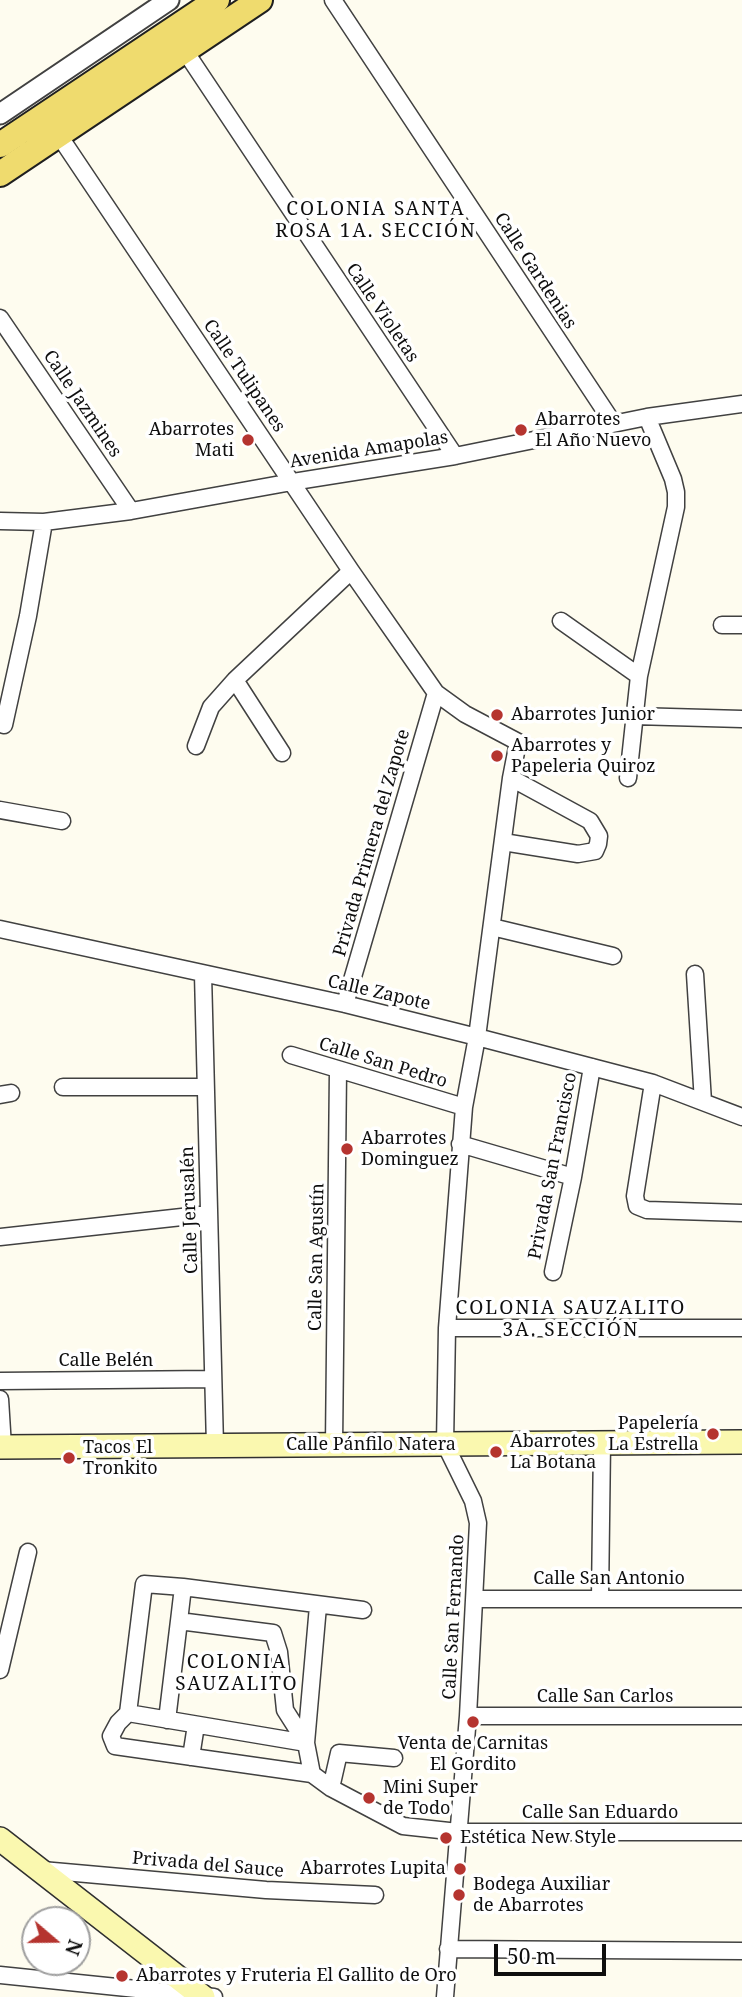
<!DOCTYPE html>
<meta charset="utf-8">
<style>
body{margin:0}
#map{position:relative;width:742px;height:1997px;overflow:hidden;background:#fefcef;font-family:"Noto Serif",serif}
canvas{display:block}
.north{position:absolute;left:21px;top:1906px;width:70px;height:70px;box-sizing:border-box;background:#fff;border:2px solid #9f9f9f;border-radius:50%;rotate:110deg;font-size:19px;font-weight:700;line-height:28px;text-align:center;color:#0e0e0e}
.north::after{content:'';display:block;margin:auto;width:24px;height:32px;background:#b5342f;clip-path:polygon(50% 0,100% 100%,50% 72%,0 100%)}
.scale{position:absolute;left:494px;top:1944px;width:112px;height:32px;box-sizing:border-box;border:4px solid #0e0e0e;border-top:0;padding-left:9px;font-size:21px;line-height:24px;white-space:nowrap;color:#0e0e0e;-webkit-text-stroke:5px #fff;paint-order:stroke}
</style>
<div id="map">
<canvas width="742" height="1997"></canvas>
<div class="north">N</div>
<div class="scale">50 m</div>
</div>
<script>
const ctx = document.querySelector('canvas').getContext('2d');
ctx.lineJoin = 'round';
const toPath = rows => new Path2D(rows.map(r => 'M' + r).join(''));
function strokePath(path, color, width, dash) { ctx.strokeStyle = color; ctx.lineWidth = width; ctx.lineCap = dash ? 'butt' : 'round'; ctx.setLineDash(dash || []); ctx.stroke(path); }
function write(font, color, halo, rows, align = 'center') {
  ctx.font = font + ' "Noto Serif",serif'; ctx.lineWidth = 7; ctx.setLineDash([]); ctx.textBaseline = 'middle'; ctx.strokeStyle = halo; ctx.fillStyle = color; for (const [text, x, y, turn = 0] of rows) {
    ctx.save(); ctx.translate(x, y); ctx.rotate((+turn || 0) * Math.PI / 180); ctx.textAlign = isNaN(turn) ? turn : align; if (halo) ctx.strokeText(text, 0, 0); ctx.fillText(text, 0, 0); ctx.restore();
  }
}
const minor = toPath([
 [333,0,613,423],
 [185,51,455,456],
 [54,128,351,571,436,693,465,714,518,742,511,778,477,1037,464,1107,447,1328,445,1444,473,1501,478,1523,468,1716,445,1997],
 [0,318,131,511],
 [0,521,44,522,131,511,292,482,455,456,647,417,742,404],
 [561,621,639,676],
 [722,625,742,625],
 [235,680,282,753],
 [634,716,742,719],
 [4,725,28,616,44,522],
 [196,746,211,707,235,680,351,571],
 [628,778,639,676,676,507,676,492,673,479,647,417],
 [0,810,62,821],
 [503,842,578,854,595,851,598,844,599,836,590,821,511,778],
 [492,927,613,956],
 [0,929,345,1004,477,1037,653,1083,742,1117],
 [203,974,215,1446],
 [695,974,703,1102],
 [345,1004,436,693],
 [291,1055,464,1107],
 [653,1083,635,1196,637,1206,647,1210,742,1213],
 [63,1087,205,1087],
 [0,1095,11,1093],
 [460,1144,573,1177],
 [0,1237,209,1214],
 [553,1272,573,1177,592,1067],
 [447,1328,742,1328],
 [0,1381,213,1379],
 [0,1399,3,1447],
 [334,1445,338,1070],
 [600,1598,602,1443],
 [475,1599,742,1599],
 [179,1621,183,1587],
 [0,1670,28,1552],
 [128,1713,306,1743,312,1774,331,1788,403,1826,458,1832,742,1832],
 [128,1713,144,1584,183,1587,363,1610],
 [128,1713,118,1723,111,1736,115,1746,312,1774],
 [468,1716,742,1716],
 [167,1720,179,1621,273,1633,279,1652,285,1710,306,1743],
 [306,1743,318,1606],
 [191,1757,196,1725],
 [331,1788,339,1753,394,1758],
 [42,1870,266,1890,375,1895],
 [448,1949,742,1951],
 [0,1975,214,1997]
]);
const tertiary = toPath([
 [0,114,169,0]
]);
const secondary = toPath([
 [0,1447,742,1442],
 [0,1839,203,1997]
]);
const primary = toPath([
 [0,145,217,0],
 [0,174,260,0]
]);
strokePath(minor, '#414141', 19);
strokePath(tertiary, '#414141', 23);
strokePath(secondary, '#303030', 26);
strokePath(primary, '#1f1f1f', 28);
strokePath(minor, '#fff', 16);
strokePath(tertiary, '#fff', 19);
strokePath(secondary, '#faf8af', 23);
strokePath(primary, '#efdb6e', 24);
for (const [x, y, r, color] of [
 [521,430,7,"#b5342f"],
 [248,440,7,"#b5342f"],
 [497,715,7,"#b5342f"],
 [497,756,7,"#b5342f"],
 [347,1149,7,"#b5342f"],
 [713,1434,7,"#b5342f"],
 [496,1452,7,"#b5342f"],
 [69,1458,7,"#b5342f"],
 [473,1722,7,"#b5342f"],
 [369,1798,7,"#b5342f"],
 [446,1838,7,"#b5342f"],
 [460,1869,7,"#b5342f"],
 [459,1895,7,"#b5342f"],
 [122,1976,7,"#b5342f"]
]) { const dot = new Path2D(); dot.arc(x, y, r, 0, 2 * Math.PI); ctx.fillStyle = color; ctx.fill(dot); strokePath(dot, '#fff', 2.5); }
write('18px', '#0e0e0e', '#fff', [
 ["Calle Gardenias",535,271,57],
 ["Calle Violetas",382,313,56],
 ["Calle Tulipanes",244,376,56],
 ["Calle Jazmines",82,404,56],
 ["Avenida Amapolas",369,450,-9],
 ["Privada Primera del Zapote",372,843,-74],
 ["Calle Zapote",379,993,13],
 ["Calle San Pedro",383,1063,17],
 ["Privada San Francisco",553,1166,-79],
 ["Calle Jerusalén",190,1210,-92],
 ["Calle San Agustín",317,1257,-89],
 ["Calle Belén",106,1361],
 ["Calle Pánfilo Natera",371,1445],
 ["Calle San Antonio",609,1579],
 ["Calle San Fernando",454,1617,-87],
 ["Calle San Carlos",605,1697],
 ["Calle San Eduardo",600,1813],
 ["Privada del Sauce",208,1865,5]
]);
write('18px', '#0e0e0e', '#fff', [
 ["Abarrotes",535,420],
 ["El Año Nuevo",535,441],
 ["Abarrotes",234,430,"right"],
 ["Mati",234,451,"right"],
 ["Abarrotes Junior",511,715],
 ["Abarrotes y",511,746],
 ["Papeleria Quiroz",511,767],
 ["Abarrotes",361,1139],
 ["Dominguez",361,1160],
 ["Papelería",699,1424,"right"],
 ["La Estrella",699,1445,"right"],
 ["Abarrotes",510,1442],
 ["La Botana",510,1463],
 ["Tacos El",83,1448],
 ["Tronkito",83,1469],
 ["Venta de Carnitas",473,1744,"center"],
 ["El Gordito",473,1765,"center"],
 ["Mini Super",383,1788],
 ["de Todo",383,1809],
 ["Estética New Style",460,1838],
 ["Abarrotes Lupita",446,1869,"right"],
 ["Bodega Auxiliar",473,1885],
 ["de Abarrotes",473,1906],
 ["Abarrotes y Fruteria El Gallito de Oro",136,1976]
], 'left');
ctx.letterSpacing = '2px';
write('19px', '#0e0e0e', '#fff', [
 ["COLONIA SANTA",376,210],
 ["ROSA 1A. SECCIÓN",376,232],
 ["COLONIA SAUZALITO",571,1309],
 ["3A. SECCIÓN",571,1331],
 ["COLONIA",237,1663],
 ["SAUZALITO",237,1685]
]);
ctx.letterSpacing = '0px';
</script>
